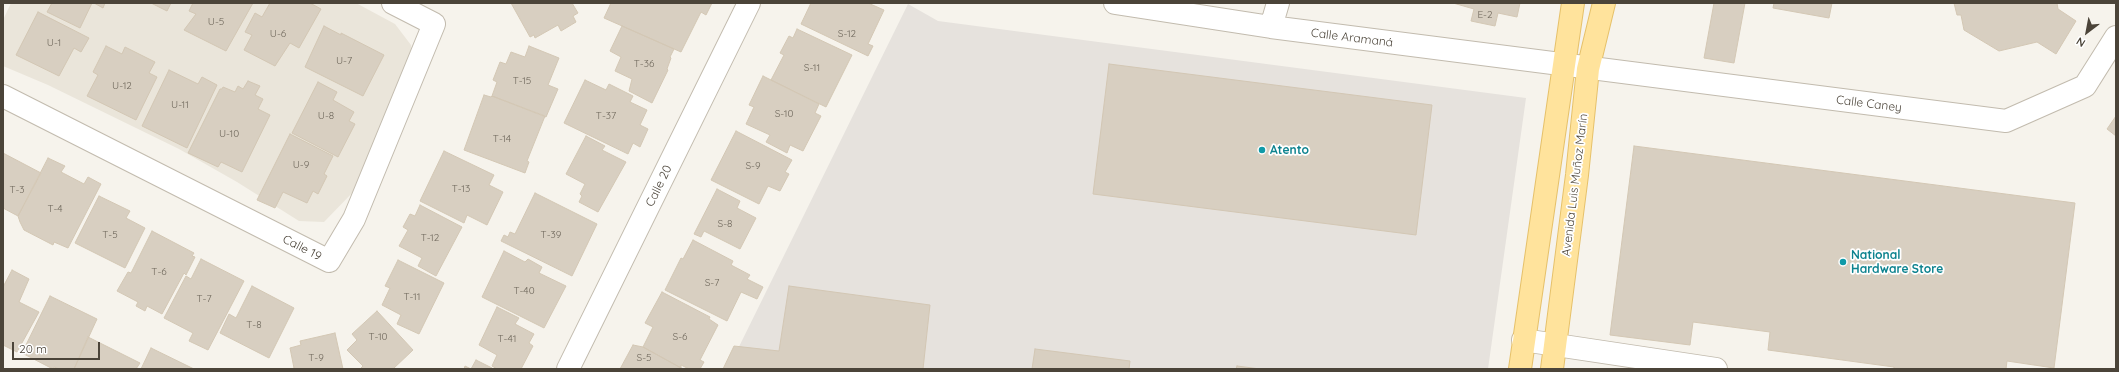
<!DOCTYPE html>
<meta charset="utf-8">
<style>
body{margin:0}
#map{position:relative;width:2119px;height:372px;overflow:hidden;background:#f6f3ec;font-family:Quicksand,sans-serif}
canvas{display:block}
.frame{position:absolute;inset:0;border:4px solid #4b4439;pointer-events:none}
.north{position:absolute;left:2067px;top:12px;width:40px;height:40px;-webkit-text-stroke:3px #fff;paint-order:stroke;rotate:212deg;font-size:11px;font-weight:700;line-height:16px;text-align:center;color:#4b4439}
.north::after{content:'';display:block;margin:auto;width:14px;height:18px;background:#4b4439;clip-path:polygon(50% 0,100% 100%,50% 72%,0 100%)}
.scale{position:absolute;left:12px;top:342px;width:88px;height:18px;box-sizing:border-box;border:2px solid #4b4439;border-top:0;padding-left:5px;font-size:12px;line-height:14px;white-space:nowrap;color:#4b4439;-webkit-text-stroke:3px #fff;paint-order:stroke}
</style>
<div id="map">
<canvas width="2119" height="372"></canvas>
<div class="frame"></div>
<div class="north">N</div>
<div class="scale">20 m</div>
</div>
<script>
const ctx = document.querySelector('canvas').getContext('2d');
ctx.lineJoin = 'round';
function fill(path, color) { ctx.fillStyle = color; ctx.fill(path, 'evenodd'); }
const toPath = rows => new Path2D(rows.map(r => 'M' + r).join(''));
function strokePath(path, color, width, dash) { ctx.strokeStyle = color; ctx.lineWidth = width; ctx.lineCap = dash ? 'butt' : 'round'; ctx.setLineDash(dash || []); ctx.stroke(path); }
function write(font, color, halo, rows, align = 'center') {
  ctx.font = font + ' Quicksand,sans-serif'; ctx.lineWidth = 3.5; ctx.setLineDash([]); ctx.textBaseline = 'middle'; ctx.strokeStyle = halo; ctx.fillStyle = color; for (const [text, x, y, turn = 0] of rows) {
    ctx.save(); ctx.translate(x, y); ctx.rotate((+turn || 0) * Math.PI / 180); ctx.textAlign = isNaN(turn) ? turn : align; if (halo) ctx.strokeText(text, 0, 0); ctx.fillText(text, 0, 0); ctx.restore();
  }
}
fill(toPath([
 [11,3,356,3,395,24,411,45,414,76,355,190,324,222,299,221,237,182,179,149,48,85,3,66,3,20]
]), '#eae5da');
fill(toPath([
 [908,4,938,21,1526,98,1488,369,728,369]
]), '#e6e2dd');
const building = toPath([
 [52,3,92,3,80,28,47,12,52,3],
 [94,3,105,3,103,8,94,3],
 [151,3,171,3,167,11,151,3],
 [193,3,253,3,226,51,184,30,196,14,189,11,193,3],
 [270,3,310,3,321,9,299,48,290,43,275,66,244,50,252,35,245,32,255,13,262,17,270,3],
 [511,3,572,3,578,13,573,16,576,22,561,31,558,25,535,38,534,35,530,37,511,3],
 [611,3,712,3,706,15,701,12,681,52,604,18,611,3],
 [811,3,868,3,884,10,868,44,873,46,868,56,801,24,811,3],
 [1453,3,1520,3,1517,17,1498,13,1495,26,1471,21,1474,9,1453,3],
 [1714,3,1745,3,1734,63,1704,58,1714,3],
 [1774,3,1832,3,1829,18,1773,8,1774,3],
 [1954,3,2057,3,2058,9,2076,21,2056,54,2037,42,1999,51,1964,30,1961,15,1957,15,1954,3],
 [38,12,89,38,81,52,74,48,59,76,16,55,38,12],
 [324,26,341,35,341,33,384,55,363,96,305,67,324,26],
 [622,26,674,49,670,57,671,58,667,69,668,70,652,103,629,91,632,79,615,71,621,57,610,51,622,26],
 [797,29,852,55,826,107,771,80,784,55,780,53,789,36,793,38,797,29],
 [106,46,122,54,125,47,155,62,149,73,157,77,136,120,87,96,98,75,93,72,106,46],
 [529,46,559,58,548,85,558,89,546,117,492,96,497,82,493,80,500,62,506,64,511,52,525,57,529,46],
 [1109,64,1432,105,1416,235,1093,194,1109,64],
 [169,70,198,84,202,77,217,85,187,148,142,126,169,70],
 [763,76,819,104,815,113,821,116,803,151,790,145,787,153,766,142,770,135,746,124,754,107,749,105,763,76],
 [585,80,606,90,609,84,633,96,630,102,647,110,640,125,648,129,640,147,633,143,628,154,564,123,585,80],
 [248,81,260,86,255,95,263,99,258,109,270,115,242,172,221,162,218,167,188,153,220,89,222,89,223,87,235,92,238,86,243,89,248,81],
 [318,82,337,92,333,100,354,112,349,121,355,124,338,157,292,133,318,82],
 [484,95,491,97,492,96,545,116,527,161,529,162,525,173,464,150,484,95],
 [2116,116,2116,136,2107,129,2116,116],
 [736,131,792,160,785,172,789,174,780,191,768,186,759,204,711,180,736,131],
 [290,134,333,156,324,174,327,176,318,194,313,191,307,203,283,192,275,208,257,200,290,134],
 [586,136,605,146,602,150,626,162,598,212,579,202,582,196,580,194,585,184,566,174,586,136],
 [1634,146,2075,203,2054,368,2007,361,2006,369,1894,369,1894,367,1768,350,1770,332,1693,322,1690,345,1610,335,1634,146],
 [444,151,494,175,489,185,503,192,487,225,467,215,464,223,420,201,444,151],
 [3,153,41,173,18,216,3,208,3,153],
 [48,158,65,166,61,172,84,184,88,177,101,184,68,248,54,242,53,245,24,230,20,222,18,216,48,158],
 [717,189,740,201,737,208,756,218,740,249,704,231,701,237,694,234,717,189],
 [535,193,597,224,572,276,501,241,504,235,508,237,510,232,515,234,535,193],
 [99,196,130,211,126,218,145,228,125,268,75,243,99,196],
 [420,205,462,227,436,276,418,266,422,258,399,246,408,230,403,227,410,214,415,216,420,205],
 [152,231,194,253,192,256,195,257,186,275,184,273,162,314,147,306,145,311,136,306,138,302,117,291,128,272,131,273,152,231],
 [693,240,733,261,731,265,750,275,747,279,763,287,757,299,741,292,727,321,665,290,681,258,683,259,693,240],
 [504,251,525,262,528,259,542,267,539,273,566,286,544,328,482,297,504,251],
 [201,259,244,281,208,350,189,341,193,333,164,318,186,276,191,279,201,259],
 [398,260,444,283,419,334,397,324,401,315,382,305,390,288,385,286,398,260],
 [12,270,29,279,19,302,39,312,17,352,3,345,3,287,12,270],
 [252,286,294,308,269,358,220,333,229,314,236,318,252,286],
 [789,286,930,305,923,369,723,369,734,346,779,351,789,286],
 [662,292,710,317,709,319,718,325,700,360,704,362,700,369,689,369,681,365,681,368,643,347,653,327,645,323,662,292],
 [50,296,97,319,74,369,59,369,54,367,53,369,22,353,50,296],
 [497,307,519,318,515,324,534,334,529,343,533,346,521,369,497,369,492,366,497,355,479,345,497,307],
 [377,311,413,350,393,369,360,369,363,366,347,350,357,340,352,334,377,311],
 [335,333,343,369,292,369,294,368,290,348,301,345,300,341,335,333],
 [88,337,140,363,136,369,74,369,88,337],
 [633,345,643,347,683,369,620,369,633,345],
 [151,348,194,369,141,369,151,348],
 [1035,349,1130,361,1129,369,1032,369,1035,349],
 [476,360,492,368,491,369,464,369,465,366,471,369,476,360],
 [1237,366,1260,369,1236,369,1237,366]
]);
fill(building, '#d8cfc1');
strokePath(building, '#d3c7b4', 1);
const minor = toPath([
 [1115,3,1271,27,2006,121,2085,86,2116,37],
 [1271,27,1278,3],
 [3,96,329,261,354,219,434,24,393,3],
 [1523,340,1716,369],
 [568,369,749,3]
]);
const major = toPath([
 [1520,369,1573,3],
 [1552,369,1577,175,1588,69,1604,3]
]);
strokePath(minor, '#c2bbae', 24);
strokePath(major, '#e6c16a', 24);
strokePath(minor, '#fff', 22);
strokePath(major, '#ffe39c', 22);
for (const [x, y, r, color] of [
 [1262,150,4,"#0f9aa8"],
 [1843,262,4,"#0f9aa8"]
]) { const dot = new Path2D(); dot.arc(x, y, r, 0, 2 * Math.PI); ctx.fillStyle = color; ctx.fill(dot); strokePath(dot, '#fff', 1.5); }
write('10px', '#6e675b', null, [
 ["E-2",1485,15],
 ["U-5",216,22],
 ["U-6",278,34],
 ["S-12",847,34],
 ["U-1",54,43],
 ["U-7",344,61],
 ["T-36",644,64],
 ["S-11",812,68],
 ["T-15",522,81],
 ["U-12",122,86],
 ["U-11",180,105],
 ["S-10",784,114],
 ["U-8",326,116],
 ["T-37",606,116],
 ["U-10",229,134],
 ["T-14",502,139],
 ["U-9",301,165],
 ["S-9",753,166],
 ["T-13",461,189],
 ["T-3",17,190],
 ["T-4",55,209],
 ["S-8",725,224],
 ["T-5",110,235],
 ["T-39",551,235],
 ["T-12",430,238],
 ["T-6",159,272],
 ["S-7",712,283],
 ["T-40",524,291],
 ["T-11",412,297],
 ["T-7",204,299],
 ["T-8",254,325],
 ["T-10",378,337],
 ["S-6",680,337],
 ["T-41",507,339],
 ["T-9",316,358],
 ["S-5",644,358]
]);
write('12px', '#4b4439', '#fff', [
 ["Calle Aramaná",1352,38,7],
 ["Calle Caney",1869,104,7],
 ["Avenida Luis Muñoz Marín",1575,185,-83],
 ["Calle 20",659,186,-64],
 ["Calle 19",302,248,27]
]);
write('bold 12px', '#0d838f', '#fff', [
 ["Atento",1270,150],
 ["National",1851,255],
 ["Hardware Store",1851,269]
], 'left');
</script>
